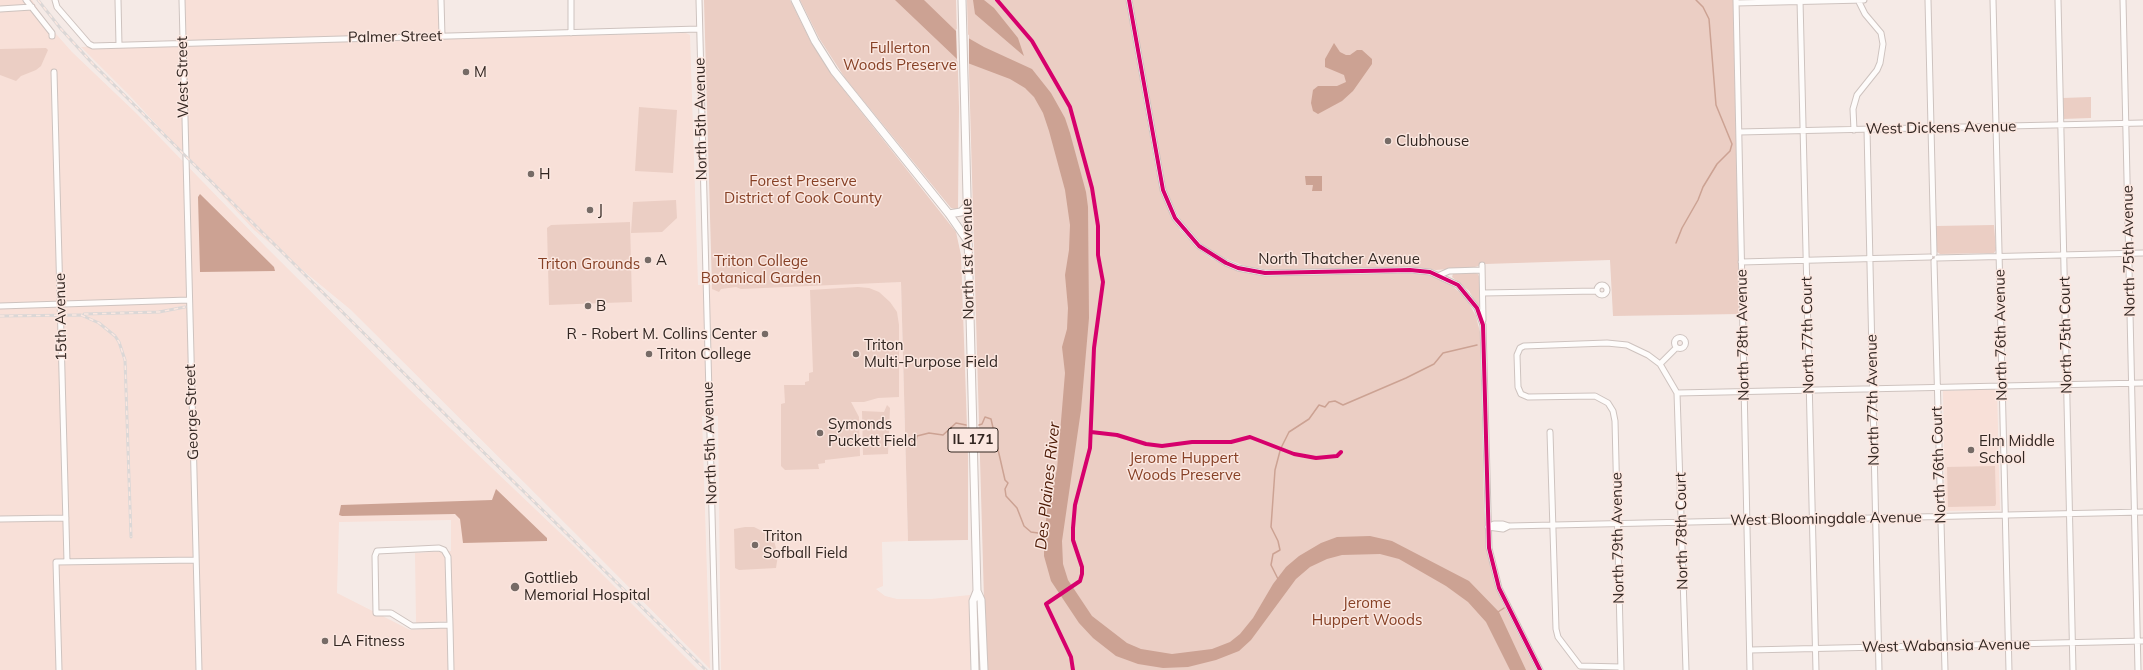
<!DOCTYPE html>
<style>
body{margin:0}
canvas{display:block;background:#f5eae6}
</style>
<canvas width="2143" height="670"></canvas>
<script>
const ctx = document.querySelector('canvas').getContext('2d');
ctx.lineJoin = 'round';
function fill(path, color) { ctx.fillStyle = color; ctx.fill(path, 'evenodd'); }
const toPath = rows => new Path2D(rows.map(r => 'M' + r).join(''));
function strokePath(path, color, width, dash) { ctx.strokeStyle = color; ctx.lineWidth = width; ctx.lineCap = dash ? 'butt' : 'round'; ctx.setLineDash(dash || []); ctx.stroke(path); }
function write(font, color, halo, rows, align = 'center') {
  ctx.font = font + ' Mulish,sans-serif'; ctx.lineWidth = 3; ctx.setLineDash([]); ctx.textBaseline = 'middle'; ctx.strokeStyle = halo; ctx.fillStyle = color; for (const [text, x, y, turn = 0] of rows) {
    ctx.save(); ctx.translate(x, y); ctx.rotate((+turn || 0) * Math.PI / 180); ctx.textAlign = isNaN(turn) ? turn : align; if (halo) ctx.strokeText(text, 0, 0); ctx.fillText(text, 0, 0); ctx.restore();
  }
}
fill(toPath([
 [0,0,32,0,49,26,72,52,137,114,267,248,409,389,575,547,698,670,0,670],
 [451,520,451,551,415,553,416,623,452,621,452,627,410,630,337,593,339,522],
 [185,0,440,0,442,39,686,33,690,35,698,285,901,282,908,541,882,542,883,586,876,589,885,596,897,599,931,599,970,595,970,670,721,670,718,416,702,416,710,669,592,550,351,310,254,230,131,97,81,47,186,44],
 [1997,389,2000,510,1945,511,1943,391]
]), '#f8e0d8');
fill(toPath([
 [704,0,790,0,811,42,832,75,956,232,961,255,968,456,968,540,908,541,901,282,741,289,736,287,721,289,719,292,712,289],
 [800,0,956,0,959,108,958,210,951,208,845,78,819,38],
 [967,0,1126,0,1156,170,1164,201,1180,230,1199,250,1212,259,1239,270,1264,275,1383,273,1427,274,1449,283,1466,298,1476,316,1480,332,1484,509,1489,559,1502,602,1536,670,986,670],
 [1131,0,1733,0,1740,314,1613,316,1610,260,1485,264,1475,267,1436,270,1410,267,1273,270,1247,267,1214,254,1195,238,1183,225,1166,191],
 [46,48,48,50,41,66,36,70,21,76,16,81,0,75,0,49],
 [2091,97,2091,118,2062,119,2062,98],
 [639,107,677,110,673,173,635,171],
 [676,200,677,218,662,232,631,233,633,202],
 [630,222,632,302,549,305,547,228,551,225],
 [1994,225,1996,250,1994,253,1940,254,1937,252,1936,226],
 [1473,272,1478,274,1480,279,1480,310,1469,291,1452,277,1453,274],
 [858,287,869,288,879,292,890,302,897,312,899,325,899,397,878,398,864,402,851,402,859,417,860,456,825,460,825,463,818,464,819,469,785,470,781,466,781,404,785,403,784,385,805,385,805,382,809,381,809,373,813,372,810,290],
 [887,405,890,408,888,454,863,455,862,411,884,412],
 [1995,466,1996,504,1995,506,1948,507,1947,467],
 [745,527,754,527,762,531,774,541,778,555,776,568,739,570,735,568,734,529]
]), '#ebcec4');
fill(toPath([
 [895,0,924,0,956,31,984,47,1032,69,1051,93,1065,118,1070,133,1086,192,1088,207,1089,318,1081,410,1062,541,1063,564,1068,580,1092,616,1127,643,1141,649,1172,654,1212,649,1230,642,1240,634,1253,618,1273,584,1286,567,1299,556,1321,543,1337,537,1370,536,1392,541,1469,581,1499,612,1526,670,1510,670,1486,622,1468,602,1446,586,1399,559,1380,554,1342,555,1327,559,1310,567,1296,579,1251,640,1239,651,1216,660,1188,667,1163,668,1138,664,1116,656,1093,638,1079,623,1051,581,1044,556,1044,539,1047,511,1057,469,1065,373,1062,347,1067,329,1068,308,1065,275,1069,250,1070,225,1065,190,1049,131,1043,113,1034,97,1025,88,1010,79,957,59],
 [973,0,984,0,994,8,1018,38,1024,56,975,14],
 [1334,43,1340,52,1346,55,1350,55,1357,50,1362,50,1372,59,1372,64,1353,91,1342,101,1318,114,1313,111,1311,103,1313,90,1318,86,1337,86,1346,82,1344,75,1325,67,1325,59],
 [1305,176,1322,176,1322,191,1312,191,1313,185,1306,185],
 [200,194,274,267,275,271,200,272,198,197],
 [496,489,547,538,547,541,463,543,460,519,455,514,342,516,339,515,341,505,492,500]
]), '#cca293');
fill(toPath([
 [956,29,969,35,969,67,957,61]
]), '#f5eae6');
strokePath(toPath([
 [1676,243,1682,228,1698,200,1703,187,1717,164,1730,151,1732,144,1716,105,1709,19,1703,7,1696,0],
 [979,425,982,424,985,417,991,419,1005,480,1008,483,1005,489,1006,496,1017,508,1024,526,1031,532,1045,534],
 [903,442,916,441,917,436,929,433,943,435,956,423,966,425],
 [1281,448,1289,432,1309,419,1319,405,1325,407,1329,402,1335,401,1343,405,1406,378,1434,364,1443,353,1477,345],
 [1278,579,1271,565,1273,554,1280,550,1278,541,1271,527,1275,470,1280,451],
 [1498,612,1504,608]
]), '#cca293', 1.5);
const minor = toPath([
 [26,0,52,33,52,36],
 [55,0,57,7,89,44,93,46,699,29],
 [118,0,119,45],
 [182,0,199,670],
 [441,0,442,36],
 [571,0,571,33],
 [699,0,716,670],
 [1129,0,1163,190,1175,218,1199,246,1226,263,1238,268,1265,273,1410,270,1430,272,1458,285,1477,308,1483,325,1489,548,1499,588,1540,670],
 [1736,0,1750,670],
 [1800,0,1816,670],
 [1928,0,1934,254],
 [1993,0,2009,670],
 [2058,0,2073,670],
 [2123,0,2138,670],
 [1736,3,1864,0],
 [0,9,32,7],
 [54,72,67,562],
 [1867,129,1879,670],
 [1854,130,1853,109,1857,95,1877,70,1880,63,1883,44,1881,33,1865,14,1858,0],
 [1739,132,2143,123],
 [1937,258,2143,253],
 [1934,261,1945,670],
 [1741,262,1930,257],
 [1482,265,1483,320],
 [1440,275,1449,271,1482,270],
 '1597 290a5 5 0 1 1 10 0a5 5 0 1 1-10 0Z',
 [1483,293,1597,291],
 [0,306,189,300],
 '1674.5 343a5.5 5.5 0 1 1 11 0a5.5 5.5 0 1 1-11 0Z',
 [1660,364,1676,348],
 [1677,393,2143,383],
 [1550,432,1556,629,1558,637,1580,666,1621,667],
 [0,519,66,518],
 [1488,527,1494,524,1503,524,1509,526,2143,512],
 [1488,527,1503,529,1509,526],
 [450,625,412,626,391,613,376,613,375,556,377,551,439,548,444,550,448,557,449,594,450,625,451,670],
 [1750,650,2143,641],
 [59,670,56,562,196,560],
 [1621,670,1615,421,1613,411,1608,403,1595,396,1528,397,1521,394,1518,387,1517,355,1520,348,1524,346,1607,343,1627,345,1648,355,1660,364,1677,393,1686,670]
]);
const major = toPath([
 [795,0,815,41,834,71,949,214,967,240],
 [962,0,977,591,973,601,975,670],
 [949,214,961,212,967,206],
 [977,591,981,600,984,670]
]);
strokePath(minor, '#cec3bf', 7);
strokePath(major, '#cec3bf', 9);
strokePath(minor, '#fefcfb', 5);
strokePath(major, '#fefcfb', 7);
const rail = toPath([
 [38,0,61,29,92,63,466,435,706,670],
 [84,314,159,312,185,307],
 [0,316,81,315,99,323,115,336,119,342,125,360,131,537]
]);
strokePath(rail, '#dbd7d6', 3);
strokePath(rail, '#fbe7e0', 1.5, [4.5]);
strokePath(toPath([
 [997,0,1032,41,1070,107,1092,188,1098,226,1098,255,1103,282,1094,348,1090,448,1075,505,1073,528,1073,540,1082,567,1082,574,1080,581,1046,604,1071,657,1073,670],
 [1129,0,1163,190,1175,218,1199,246,1226,263,1238,268,1265,273,1410,270,1430,272,1458,285,1477,308,1483,325,1489,548,1499,588,1540,670],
 [1091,432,1117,435,1146,444,1162,446,1192,442,1231,442,1250,437,1294,454,1316,458,1337,456,1341,452]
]), '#d6006c', 4);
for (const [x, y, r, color] of [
 [466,72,4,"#766b66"],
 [1388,141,4,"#766b66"],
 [531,174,4,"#766b66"],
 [590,210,4,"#766b66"],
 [648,260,4,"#766b66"],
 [588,306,4,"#766b66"],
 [765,334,4,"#766b66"],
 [649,354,4,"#766b66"],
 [856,354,4,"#766b66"],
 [820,433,4,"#766b66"],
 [1971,450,4,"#766b66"],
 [755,545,4,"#766b66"],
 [515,587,5,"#766b66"],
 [325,641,4,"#766b66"]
]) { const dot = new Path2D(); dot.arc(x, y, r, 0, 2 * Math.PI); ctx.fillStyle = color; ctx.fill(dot); strokePath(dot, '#fbe7e0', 1.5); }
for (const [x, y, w] of [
 [973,440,50]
]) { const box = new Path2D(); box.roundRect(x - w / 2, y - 12, w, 24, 3); ctx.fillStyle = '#fbe7e0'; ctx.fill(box); strokePath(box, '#322621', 1); }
write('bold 14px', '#322621', null, [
 ["IL 171",973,440]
]);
write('15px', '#322621', '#fbe7e0', [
 ["Palmer Street",395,37,-1],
 ["West Street",183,77,-91],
 ["North 5th Avenue",701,119,-91],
 ["West Dickens Avenue",1941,128,-1],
 ["North 75th Avenue",2129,251,-91],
 ["North 1st Avenue",968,259,-91],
 ["North Thatcher Avenue",1339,259],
 ["15th Avenue",61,317,-91],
 ["North 78th Avenue",1743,335,-91],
 ["North 77th Court",1808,335,-91],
 ["North 76th Avenue",2001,335,-91],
 ["North 75th Court",2066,335,-91],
 ["North 77th Avenue",1873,400,-91],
 ["George Street",192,412,-92],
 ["North 5th Avenue",710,443,-92],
 ["North 76th Court",1939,465,-92],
 ["West Bloomingdale Avenue",1826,519,-1],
 ["North 78th Court",1682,531,-91],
 ["North 79th Avenue",1618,538,-91],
 ["West Wabansia Avenue",1946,646,-1]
]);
write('15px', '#864025', '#fbe7e0', [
 ["Fullerton",900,48],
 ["Woods Preserve",900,65],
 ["Forest Preserve",803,181],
 ["District of Cook County",803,198],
 ["Triton College",761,261],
 ["Botanical Garden",761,278],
 ["Triton Grounds",589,264],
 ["Jerome Huppert",1184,458],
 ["Woods Preserve",1184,475],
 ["Jerome",1367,603],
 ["Huppert Woods",1367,620]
]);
write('15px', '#322621', '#fbe7e0', [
 ["M",474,72],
 ["Clubhouse",1396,141],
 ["H",539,174],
 ["J",598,210],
 ["A",656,260],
 ["B",596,306],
 ["R - Robert M. Collins Center",757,334,"right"],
 ["Triton",864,345],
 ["Multi-Purpose Field",864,362],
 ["Triton College",657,354],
 ["Symonds",828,424],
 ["Puckett Field",828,441],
 ["Elm Middle",1979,441],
 ["School",1979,458],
 ["Triton",763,536],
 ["Sofball Field",763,553],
 ["Gottlieb",524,578],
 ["Memorial Hospital",524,595],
 ["LA Fitness",333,641]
], 'left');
write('italic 16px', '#4c1904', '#fbe7e0', [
 ["Des Plaines River",1048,486,-84]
]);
</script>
